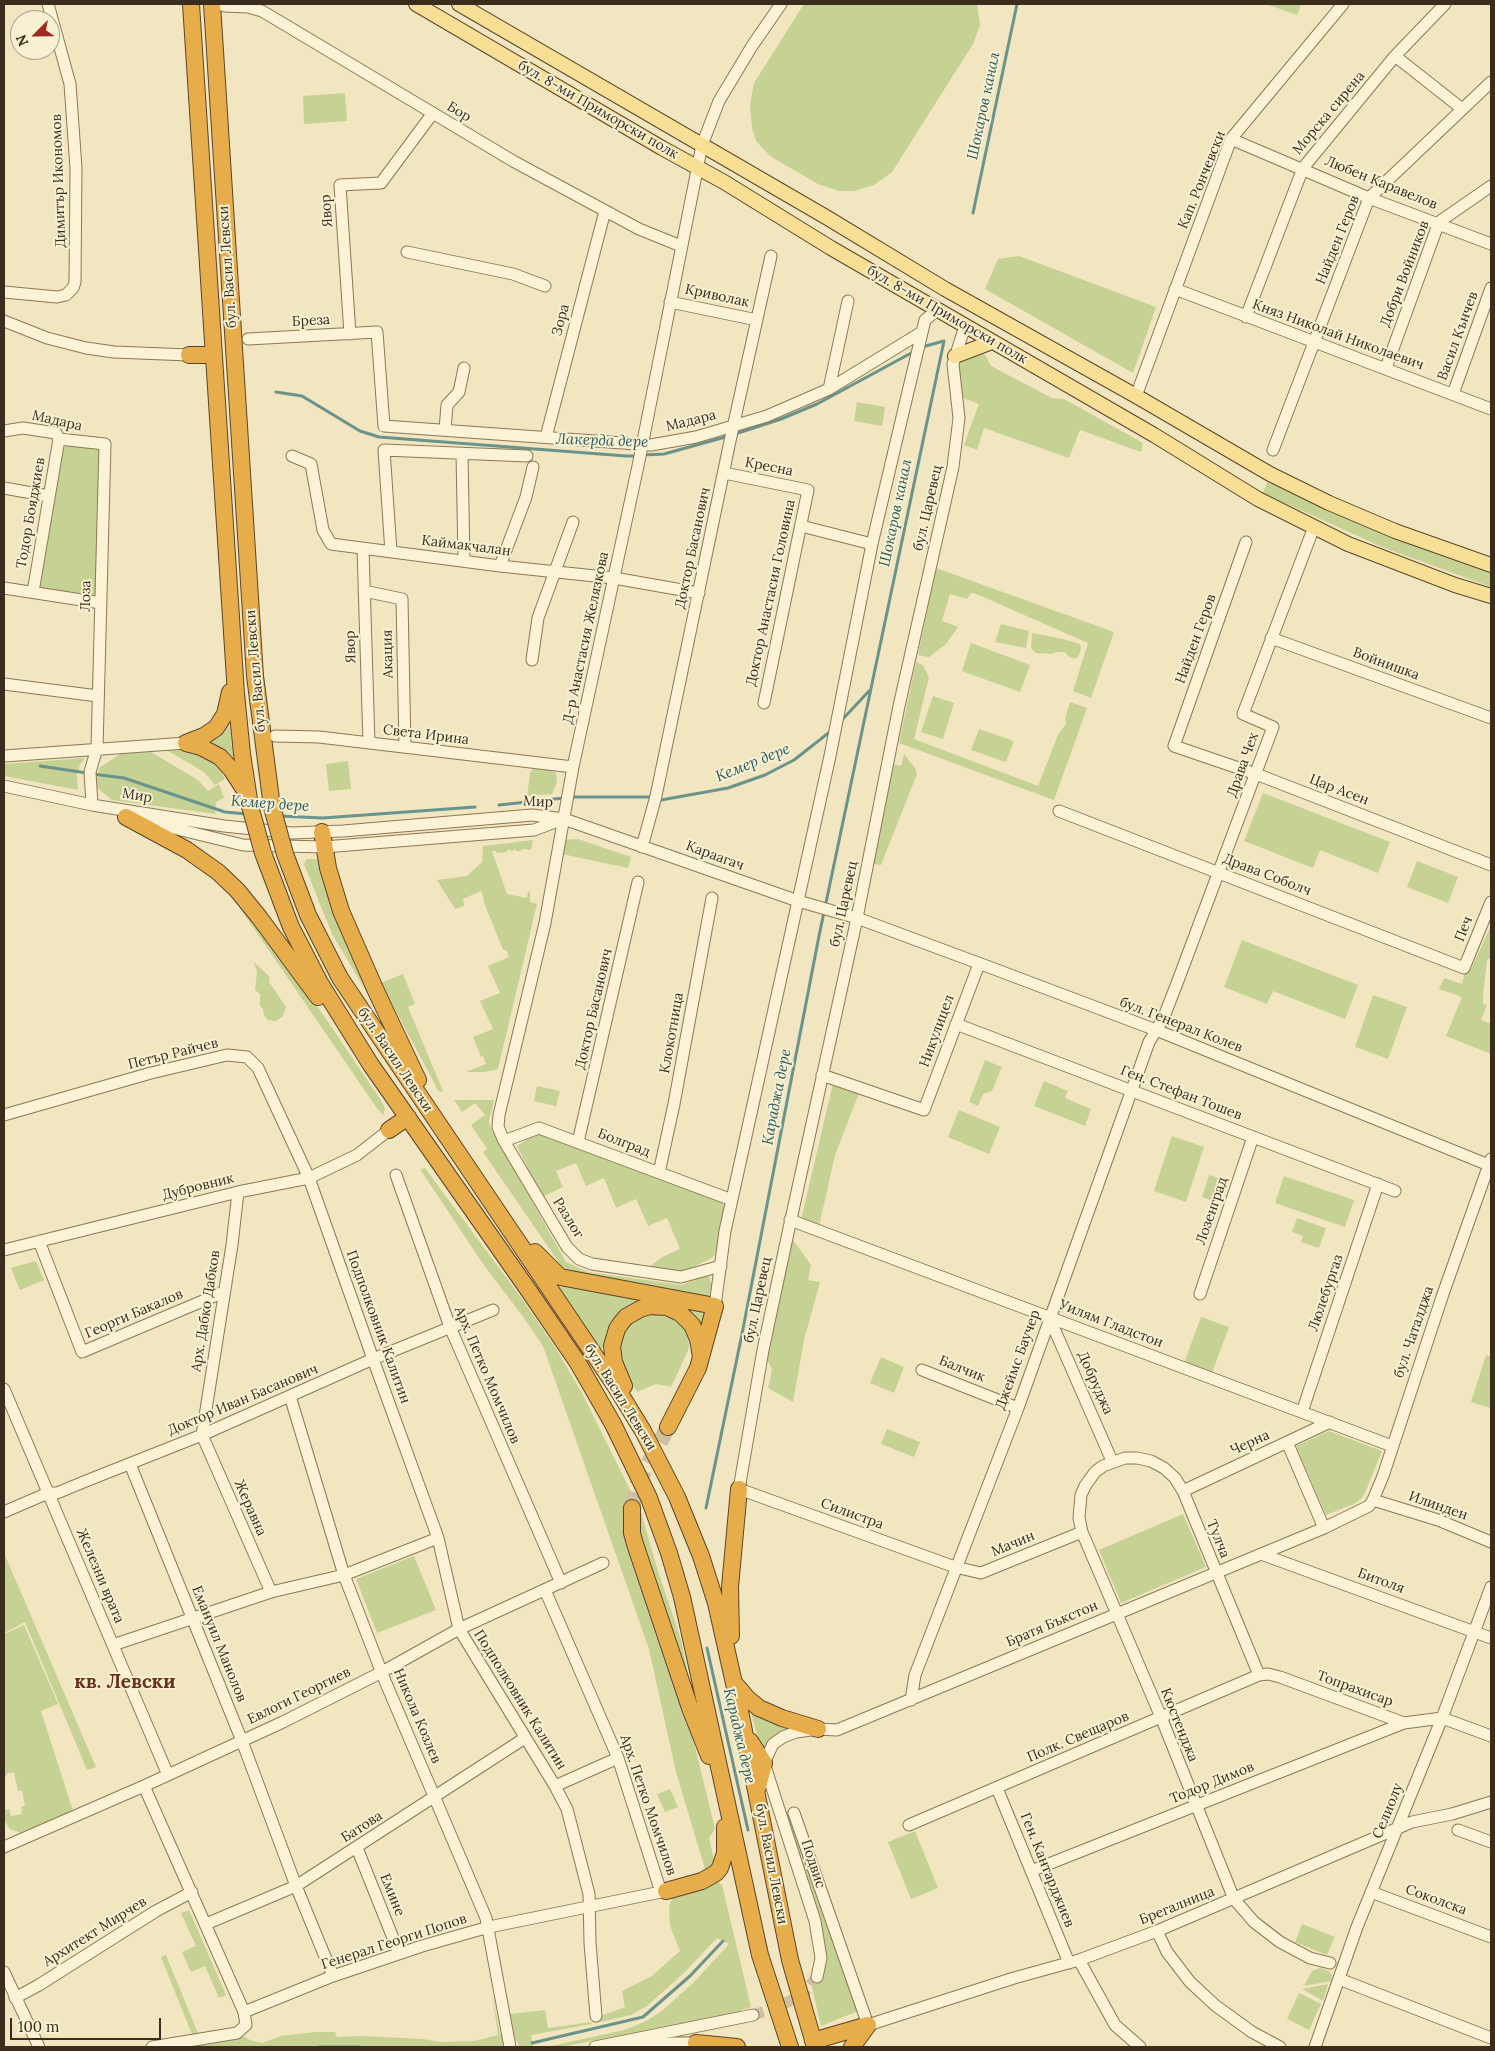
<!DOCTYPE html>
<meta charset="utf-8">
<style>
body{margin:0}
#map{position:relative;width:1495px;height:2051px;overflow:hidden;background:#f2e6c1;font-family:Lora,serif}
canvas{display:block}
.frame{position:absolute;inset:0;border:5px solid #3b2d1d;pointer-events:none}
.north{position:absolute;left:10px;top:10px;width:50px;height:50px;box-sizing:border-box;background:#f8f0d2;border:1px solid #aca28a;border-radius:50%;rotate:247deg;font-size:14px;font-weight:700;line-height:20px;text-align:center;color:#3b2d1d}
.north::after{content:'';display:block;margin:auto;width:18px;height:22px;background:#a12922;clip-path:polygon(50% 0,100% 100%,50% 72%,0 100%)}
.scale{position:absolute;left:10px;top:2018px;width:151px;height:22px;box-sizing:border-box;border:2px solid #3b2d1d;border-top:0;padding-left:6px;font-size:15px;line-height:18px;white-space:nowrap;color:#3b2d1d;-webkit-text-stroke:4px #f8f0d2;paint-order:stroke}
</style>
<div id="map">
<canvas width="1495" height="2051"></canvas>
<div class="frame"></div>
<div class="north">N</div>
<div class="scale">100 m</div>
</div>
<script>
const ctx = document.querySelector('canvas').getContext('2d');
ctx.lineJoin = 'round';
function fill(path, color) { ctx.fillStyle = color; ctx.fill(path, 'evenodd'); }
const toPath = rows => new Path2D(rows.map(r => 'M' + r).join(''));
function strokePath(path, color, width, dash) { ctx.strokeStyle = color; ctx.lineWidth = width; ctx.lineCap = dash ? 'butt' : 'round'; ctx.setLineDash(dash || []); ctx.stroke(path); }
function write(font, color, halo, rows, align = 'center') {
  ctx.font = font + ' Lora,serif'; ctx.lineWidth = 4; ctx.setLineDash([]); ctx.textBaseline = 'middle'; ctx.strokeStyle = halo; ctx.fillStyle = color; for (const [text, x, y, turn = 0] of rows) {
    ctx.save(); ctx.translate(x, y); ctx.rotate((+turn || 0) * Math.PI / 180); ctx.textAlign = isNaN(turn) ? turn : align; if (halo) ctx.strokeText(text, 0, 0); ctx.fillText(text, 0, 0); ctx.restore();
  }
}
fill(toPath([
 [804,4,977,4,980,25,973,44,892,172,874,185,854,191,839,191,818,184,770,156,756,141,752,128,750,105,754,83],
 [1266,4,1301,4,1297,15],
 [345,93,347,121,304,124,303,96],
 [1019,256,1156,307,1133,373,985,289,998,259],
 [961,338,986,356,991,366,1052,398,1064,399,1143,443,1141,452,1080,430,1069,458,984,428,977,450,964,445,979,404,963,398,956,387],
 [857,402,885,407,882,426,854,421],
 [59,439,105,444,101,603,33,592],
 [1268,480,1491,571,1491,587,1382,547,1263,493],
 [936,568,1114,632,1091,698,1073,691,1088,643,974,593,970,594,967,599,950,594,942,621,958,627,946,644,929,657,918,655],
 [1001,624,1029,631,1026,648,995,642],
 [1032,633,1063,639,1080,644,1081,649,1078,657,1074,659,1068,656,1065,652,1057,652,1052,654,1036,653,1031,648],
 [971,643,1030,665,1020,692,962,671],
 [916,662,923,665,929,677,914,739,1038,786,1058,735,1066,724,1065,719,1070,702,1087,708,1054,800,899,743],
 [933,696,954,703,943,739,921,732],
 [229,721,234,765,197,742],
 [979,729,1014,741,1006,762,971,750],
 [161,747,184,747,216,761,225,779,215,785,204,772],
 [151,752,198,780,208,791,219,784,224,798,216,802,215,814,112,800,96,787,99,768,120,754],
 [904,754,915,768,917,774,881,865,868,863,886,769,893,764,901,766],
 [85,758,80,765,77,775,78,790,4,776,4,764],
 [348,761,351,789,329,791,326,764],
 [534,768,550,770,556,773,557,783,552,794,527,796,530,773],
 [1263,793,1390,842,1378,873,1320,850,1313,868,1244,841],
 [578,839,631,857,628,868,562,854,564,840],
 [533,840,531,850,522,849,521,851,516,851,515,849,511,852,511,850,507,850,507,852,497,853,496,851,492,851,507,894,527,898,528,891,530,892,530,902,537,904,498,1069,485,1072,466,1072,486,1064,483,1056,481,1057,473,1037,493,1029,480,1001,500,993,488,966,509,957,506,950,503,950,483,900,484,899,481,891,463,899,464,906,455,909,437,880,467,876,482,862,483,846],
 [307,859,317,859,388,1028,332,934,304,864],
 [1417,861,1458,877,1448,903,1407,887],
 [229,892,294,974,324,1016,380,1099,385,1108,383,1115,376,1107],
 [1491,926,1491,957,1487,960,1483,995,1483,1004,1487,1005,1481,1020,1491,1024,1491,1054,1446,1036,1462,997,1439,989,1444,978,1462,984,1465,972,1471,969],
 [1242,940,1358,985,1345,1019,1273,991,1267,1004,1224,987],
 [254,962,270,977,269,982,286,1007,283,1016,276,1021,268,1020,264,1015,263,1009,260,1006,260,994,255,990,257,972],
 [403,974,415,1004,408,1007,443,1091,439,1092,381,983],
 [1373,995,1407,1007,1388,1059,1355,1047],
 [985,1060,1002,1067,992,1091,983,1094,978,1106,969,1102],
 [834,1079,861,1088,835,1155,818,1231,800,1224],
 [1044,1081,1068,1091,1065,1098,1091,1109,1085,1126,1034,1106],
 [537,1086,560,1091,556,1106,534,1101],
 [454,1100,494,1100,489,1121,490,1126,566,1262,588,1272,682,1285,708,1275,712,1284,710,1295,707,1298,564,1270,483,1152,487,1149,471,1125,485,1115,475,1103,462,1112],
 [959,1110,1000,1127,989,1154,948,1137],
 [537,1133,721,1201,725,1207,717,1252,712,1258,682,1272,648,1268,662,1257,680,1249,667,1218,648,1226,636,1199,616,1208,604,1178,586,1186,576,1163,556,1171,563,1187,542,1197,517,1146],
 [1172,1136,1204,1147,1186,1202,1154,1191],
 [425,1168,522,1299,555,1347,582,1393,641,1512,657,1568,681,1640,694,1702,628,1507,690,1726,715,1829,709,1838,714,1860,710,1867,705,1869,676,1772,649,1649,543,1346,521,1314,483,1264,420,1169],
 [1209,1175,1222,1179,1215,1202,1202,1197],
 [1284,1176,1354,1200,1345,1227,1275,1203],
 [1297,1218,1326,1228,1319,1248,1301,1242,1303,1236,1292,1232],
 [788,1233,811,1265,808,1280,820,1282,804,1340,793,1402,768,1388,772,1370,763,1350],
 [36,1261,44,1280,20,1290,11,1268],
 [562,1285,653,1302,612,1324,601,1351,560,1288],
 [681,1304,705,1312,698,1333],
 [650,1314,664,1315,680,1323,690,1338,688,1351,671,1387,656,1384,637,1392,625,1373,618,1365,618,1341,627,1326,641,1317],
 [1201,1317,1229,1327,1212,1373,1184,1363],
 [1486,1355,1491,1357,1491,1408,1471,1402],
 [881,1357,904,1367,894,1393,870,1383],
 [887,1429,920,1442,914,1457,881,1444],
 [1329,1431,1382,1451,1365,1493,1362,1498,1354,1504,1326,1515,1296,1446],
 [1183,1514,1206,1567,1121,1603,1099,1550],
 [4,1553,96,1767,87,1770,25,1622,4,1633],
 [414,1556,436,1610,377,1633,356,1579],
 [24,1625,58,1704,41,1711,73,1811,21,1833,10,1829,4,1820,4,1810,9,1809,11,1816,22,1814,21,1807,25,1806,22,1791,18,1791,14,1773,8,1773,4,1778,4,1634],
 [752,1710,803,1727,762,1754,751,1713],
 [670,1789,678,1807,665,1812,657,1794],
 [788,1810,858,2011,821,2026,812,1988,823,1979,826,1949,821,1926,785,1812],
 [915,1831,938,1888,911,1899,888,1842],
 [717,1881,722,1885,751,2007,741,2010,741,2013,561,2047,546,2047,624,2030,644,2022,662,2011,695,1981,729,1944,717,1938,684,1973,647,2006,631,2015,596,2023,595,2018,625,2007,622,1991,652,1976,680,1951,670,1926,669,1906,673,1896],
 [189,1910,226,1995,219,1998,205,1966,191,1972,182,1952,196,1946,181,1913],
 [1302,1924,1335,1937,1327,1955,1295,1942],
 [166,1955,199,2036,193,2037,161,1957],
 [1320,1968,1329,1971,1332,1975,1331,1981,1304,1986,1312,1971],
 [1328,1984,1323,2001,1302,1989],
 [492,1993,500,2034,502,2034,503,2047,152,2047,237,2033,250,2040,262,2043,281,2036,316,2032,335,2032,337,2037,362,2036,423,2039,439,2042,474,2041,498,2035],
 [1299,1993,1321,2004,1309,2030,1287,2019],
 [545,2010,548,2028,591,2022,592,2024,531,2035,533,2047,520,2047,515,2039,510,2014]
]), '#c6d194');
strokePath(toPath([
 [973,213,1017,4],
 [276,392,302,396,360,431,379,437,626,456,636,456],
 [735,434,781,419,817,404,915,351],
 [642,455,664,454,729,436],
 [841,721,869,691],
 [40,766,87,773],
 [93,774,124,778,225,812,246,814],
 [570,797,649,797,661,800,728,788,765,775,794,760,831,731],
 [499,805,564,798],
 [279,816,323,818,475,807],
 [706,1508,742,1334,819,936,944,341,922,347],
 [707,1648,748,1830],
 [532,2043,643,2017,690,1976,723,1941],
 [319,2047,359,2047]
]), '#6a938b', 3);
strokePath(toPath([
 [753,2015,773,2009,794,1999,803,1994,817,1977]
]), '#cdc1a0', 11, [11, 5.5]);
strokePath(toPath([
 [632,1508,638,1483,668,1427]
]), '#cdc1a0', 16, [16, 8]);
const minor = toPath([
 [224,6,248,7,262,11,513,161,639,229,681,246],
 [1395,56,1461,108],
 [1231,139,1369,198,1491,244],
 [407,252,513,274,545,286],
 [1175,289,1491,409],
 [4,292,57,297,66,295,73,288,75,282,76,168,70,84,48,4],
 [670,302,757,320],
 [1246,317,1303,168,1395,56,1445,4],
 [4,321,47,338,86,348,114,352,189,355],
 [965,326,953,364,959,418,953,467,899,706,857,918,788,1233,763,1350,739,1489,955,1567,981,1573,1082,1532],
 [350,334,340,185,381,183,433,113],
 [248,339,377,332,384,426,651,445,696,437,767,416,829,389,922,332],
 [1386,368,1439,222,1491,186],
 [829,389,848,301],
 [1453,394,1491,288],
 [1136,396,1231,139,1343,4],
 [445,430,447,405,459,392,464,368],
 [4,431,23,428,56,433,59,439,105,444,97,748,90,772,92,805],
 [546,437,605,211],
 [1273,450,1369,198,1491,82],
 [462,453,464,561],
 [292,456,311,464,323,530,331,544,500,566,614,578,699,593],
 [724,473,808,490,764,703],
 [4,488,49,496],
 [801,526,872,544],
 [1246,542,1174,746,1256,774,1491,865],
 [363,549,369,743],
 [391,552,384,450,527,456],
 [500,566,526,497,533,467],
 [4,588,101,603],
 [364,591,402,599,405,747],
 [33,592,59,439],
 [1271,638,1491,718],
 [532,660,538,618,573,522],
 [4,684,98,696],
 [275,736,319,737,573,767],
 [4,756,186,743],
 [4,786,92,805,224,826,292,833,343,831,532,815,564,819,798,901,857,918,989,967,1156,1030,1491,1166],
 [1059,811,1464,968,1491,902],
 [144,821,243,845,324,847,534,830,563,819],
 [642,847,656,796,730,441,771,256],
 [956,1024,1395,1191],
 [822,1075,924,1110,979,964],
 [4,1115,151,1073,227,1055,247,1057,258,1068,309,1178,373,1359,438,1538,459,1629,555,1786,567,1809,589,1894,590,1943,596,2016],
 [504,1141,539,1128,732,1200],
 [578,1142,638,882],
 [659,1173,674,1104,712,898],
 [396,1175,450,1327,561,1583],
 [238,1192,232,1245,202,1435,271,1592],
 [790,1220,1392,1446],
 [39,1241,82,1352,224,1292],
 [4,1250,238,1192,309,1178,357,1155,389,1130],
 [721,1266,681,1277,592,1264,579,1259,567,1247,504,1141,498,1127,499,1115,545,923,573,767,638,466,702,145,719,101,752,46,781,4],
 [1200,1294,1253,1137],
 [715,1306,725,1231,830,756,872,544,925,320,937,310],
 [1049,1317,1112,1461],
 [922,1370,1018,1408],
 [4,1389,168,1775],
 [290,1396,344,1575,385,1681,486,1918,510,2047],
 [1302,1412,1378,1184],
 [1287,1442,1324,1528],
 [130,1464,242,1741,296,1886,333,1976],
 [1183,1491,1330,1422],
 [1373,1500,1438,1520,1491,1542],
 [4,1512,48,1493,57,1493,86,1481,202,1435,373,1359,493,1310],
 [1261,1554,1491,1638],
 [545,1590,618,1758,661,1892],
 [113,1645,271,1592,344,1575,438,1538],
 [1259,1675,1183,1491,1175,1478,1164,1468,1151,1461,1137,1458,1125,1458,1103,1466,1095,1472,1085,1486,1081,1495,1079,1518,1082,1532,1161,1717,1234,1899,1254,1922,1280,1942,1310,1958,1330,1963],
 [911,1700,915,1675,1018,1408,1149,1042,1163,1019,1176,986,1273,727,1243,714,1314,527],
 [144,1786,244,2012],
 [555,1786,618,1758],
 [997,1788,1069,1963],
 [794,1813,868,2025,1014,1978,1079,1960,1157,1931,1412,1822,1452,1814,1491,1802],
 [909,1825,1259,1675,1268,1674,1280,1677,1404,1723,1442,1718,1491,1736],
 [1458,1830,1491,1842],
 [4,1847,144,1786,283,1722,382,1672,459,1629,603,1563],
 [357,1848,399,1953],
 [1031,1871,1404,1723],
 [1371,1892,1491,1937],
 [206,1924,296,1886,525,1738],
 [1157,1931,1167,1952,1190,1982,1216,2006,1252,2032,1280,2047],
 [1079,1960,1115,2025,1140,2047],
 [4,1972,39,2047],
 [817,1977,821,1958,815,1921,764,1763,773,1744,783,1737,796,1732,818,1729,837,1730,1324,1528,1369,1506,1373,1500,1383,1476,1443,1294,1491,1159],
 [1339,1979,1491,2038],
 [15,1998,39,1985,156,1911,192,1892],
 [152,2047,237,2033,246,2025,244,2012,333,1976,422,1946,489,1927,666,1891],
 [595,2047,753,2015],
 [634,2047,675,2043,696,2043,695,2047],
 [1315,2047,1357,1927,1442,1718,1491,1587]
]);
const major = toPath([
 [416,4,662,148,724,182,831,248,1154,435,1258,499,1348,544,1455,585,1491,596],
 [459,4,826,217,945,289,1136,396,1270,474,1329,503,1395,531,1491,565],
 [955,356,992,342]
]);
const highway = toPath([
 [191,4,236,694,242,754,250,806],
 [212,4,255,676,272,807],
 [189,355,214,355],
 [186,743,204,736,216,728,225,714,230,692],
 [186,743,201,747,220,757,231,769,244,789],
 [126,817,187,850,218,872,237,890,259,917,318,997],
 [322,832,328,868,341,911,376,991,418,1080],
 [263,853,291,927,320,983,371,1065,529,1291,578,1363,613,1424,649,1498,669,1553,682,1597,760,1955,790,2047],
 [285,854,308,915,340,978,616,1387,643,1431,677,1497,701,1556,716,1603,738,1701,790,1960,815,2047],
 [389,1130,408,1117],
 [535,1252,560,1277,715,1306,698,1368,668,1427],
 [624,1386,614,1362,612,1346,617,1329,621,1323,626,1317,640,1309,650,1306,667,1307,680,1313,692,1325,698,1339,701,1357],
 [632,1508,632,1533,635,1544,690,1708,709,1756],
 [731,1636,730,1587,739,1489],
 [736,1685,748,1699,759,1708,782,1718,818,1729],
 [750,1741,764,1763,758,1787],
 [666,1891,702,1881,716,1873,720,1868,725,1853,725,1827],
 [813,2041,868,2025],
 [696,2043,737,2047],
 [852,2047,868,2025]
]);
strokePath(minor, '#8d7757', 13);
strokePath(major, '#5a442c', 16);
strokePath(highway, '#5a442c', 18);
strokePath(minor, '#fcf2d5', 11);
strokePath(major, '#f8df96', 14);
strokePath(highway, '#e8ad4b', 16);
const highwayBridge = toPath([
 [250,806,263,853],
 [272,807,285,854]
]);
strokePath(highwayBridge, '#5a442c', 18, []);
strokePath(highwayBridge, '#e8ad4b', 16);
write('14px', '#3b2d1d', '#f8f0d2', [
 ["бул. 8-ми Приморски полк",598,110,30],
 ["Бор",459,112,31],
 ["Морска сирена",1329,113,-50],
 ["Кап. Рончевски",1202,180,-68],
 ["Димитър Икономов",59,181,-92],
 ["Любен Каравелов",1381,183,22],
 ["Явор",327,211,-94],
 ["Найден Геров",1338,240,-68],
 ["бул. Васил Левски",228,267,-94],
 ["Добри Войников",1405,274,-69],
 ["Криволак",717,296,12],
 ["бул. 8-ми Приморски полк",947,315,30],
 ["Зора",561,320,-75],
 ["Бреза",311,321,-3],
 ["Княз Николай Николаевич",1338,335,20],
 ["Васил Кънчев",1458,336,-70],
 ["Мадара",57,421,13],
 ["Мадара",691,421,-14],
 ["Кресна",769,467,11],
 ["бул. Царевец",928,508,-77],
 ["Тодор Бояджиев",31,513,-80],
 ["Каймакчалан",466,546,7],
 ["Доктор Басанович",693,548,-78],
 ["Доктор Анастасия Головина",771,593,-78],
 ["Лоза",86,596,-89],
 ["Д-р Анастасия Желязкова",586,638,-78],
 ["Найден Геров",1196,639,-70],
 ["Явор",351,647,-92],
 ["Акация",388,654,-91],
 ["Войнишка",1386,664,20],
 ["бул. Васил Левски",256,671,-95],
 ["Света Ирина",426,735,7],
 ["Драва Чех",1243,765,-70],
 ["Цар Асен",1339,790,21],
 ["Мир",137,796,9],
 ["Мир",538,802,3],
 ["Караагач",715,856,20],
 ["Драва Соболч",1267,875,21],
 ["бул. Царевец",844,904,-78],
 ["Печ",1464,929,-68],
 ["Доктор Басанович",594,1009,-77],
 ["бул. Генерал Колев",1181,1025,21],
 ["Никулицел",937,1031,-70],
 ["Клокотница",672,1033,-80],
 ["Петър Райчев",173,1054,-14],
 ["бул. Васил Левски",395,1060,56],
 ["Ген. Стефан Тошев",1181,1093,21],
 ["Болград",624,1143,21],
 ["Дубровник",198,1187,-14],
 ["Лозенград",1212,1211,-71],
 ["Разлог",568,1218,58],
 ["Люлебургаз",1326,1293,-71],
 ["бул. Царевец",758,1300,-78],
 ["Арх. Дабко Дабков",206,1311,-81],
 ["Георги Бакалов",134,1314,-23],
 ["Уилям Гладстон",1111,1324,21],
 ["Подполковник Калитин",378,1327,70],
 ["бул. Чаталджа",1414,1332,-71],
 ["Джеймс Баучер",1018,1360,-70],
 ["Балчик",962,1369,22],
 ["Арх. Петко Момчилов",487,1375,67],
 ["Добруджа",1095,1383,66],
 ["бул. Васил Левски",620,1397,58],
 ["Доктор Иван Басанович",243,1400,-23],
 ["Черна",1250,1443,-25],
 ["Илинден",1438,1506,19],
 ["Жеравна",250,1508,66],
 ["Силистра",852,1514,20],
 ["Тулча",1218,1539,68],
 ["Мачин",1013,1544,-23],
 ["Железни врата",100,1576,67],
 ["Битоля",1381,1581,20],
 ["Братя Бъкстон",1052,1624,-23],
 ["Емануил Манолов",219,1644,68],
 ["Топрахисар",1355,1689,20],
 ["Евлоги Георгиев",299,1696,-26],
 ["Подполковник Калитин",520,1700,58],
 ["Никола Козлев",417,1716,67],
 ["Кюстенджа",1179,1725,68],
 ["Полк. Свещаров",1078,1737,-23],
 ["Тодор Димов",1212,1783,-22],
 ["Арх. Петко Момчилов",648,1805,71],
 ["Селиолу",1388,1811,-68],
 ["Батова",362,1827,-33],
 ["бул. Васил Левски",771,1864,79],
 ["Подвис",813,1864,72],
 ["Ген. Кантарджиев",1047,1870,68],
 ["Емине",392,1895,68],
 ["Соколска",1436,1900,20],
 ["Брегалница",1177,1906,-22],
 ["Архитект Мирчев",95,1932,-32],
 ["Генерал Георги Попов",394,1942,-18]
]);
write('italic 15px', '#2a5c5c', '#f8f0d2', [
 ["Шокаров канал",984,106,-78],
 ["Лакерда дере",602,441,2],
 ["Шокаров канал",896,513,-78],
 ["Кемер дере",753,763,-22],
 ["Кемер дере",270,804,4],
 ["Караджа дере",777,1097,-79],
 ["Караджа дере",739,1736,77]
]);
write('bold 19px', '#6c2f18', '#f8f0d2', [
 ["кв. Левски",125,1683]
]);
</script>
